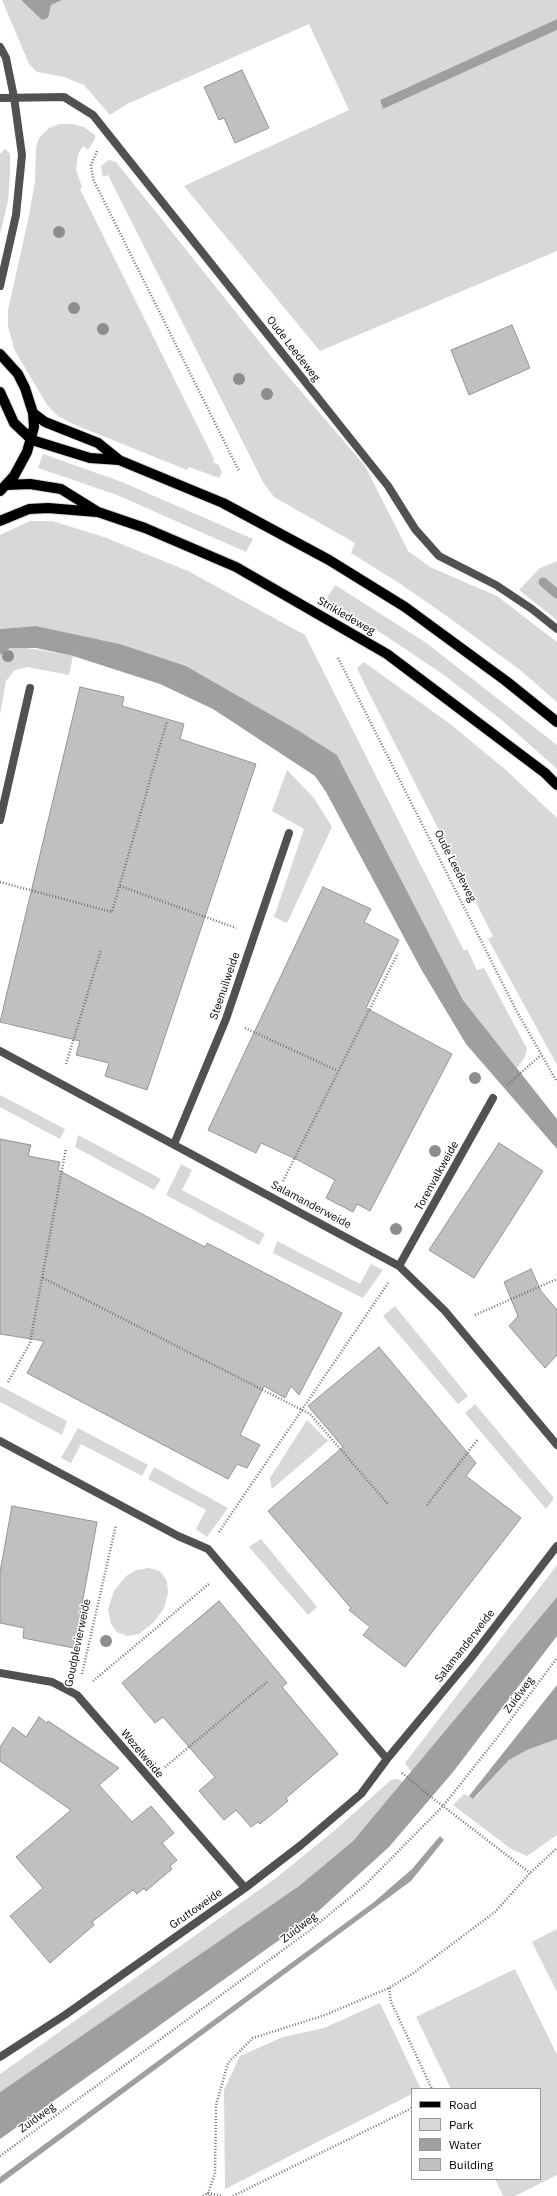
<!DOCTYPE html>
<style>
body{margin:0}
#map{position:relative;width:557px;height:2196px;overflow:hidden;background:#fff;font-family:"IBM Plex Sans",sans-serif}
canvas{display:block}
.legend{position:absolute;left:411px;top:2088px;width:130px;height:92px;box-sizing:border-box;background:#fff;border:1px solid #999;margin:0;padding:5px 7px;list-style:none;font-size:12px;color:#000}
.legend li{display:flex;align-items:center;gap:8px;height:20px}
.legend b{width:20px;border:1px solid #999}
</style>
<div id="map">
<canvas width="557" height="2196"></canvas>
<ul class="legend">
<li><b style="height:5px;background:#000"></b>Road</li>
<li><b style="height:11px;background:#d8d8d8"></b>Park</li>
<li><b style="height:11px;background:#9f9f9f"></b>Water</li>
<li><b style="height:11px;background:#c0c0c0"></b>Building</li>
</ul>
</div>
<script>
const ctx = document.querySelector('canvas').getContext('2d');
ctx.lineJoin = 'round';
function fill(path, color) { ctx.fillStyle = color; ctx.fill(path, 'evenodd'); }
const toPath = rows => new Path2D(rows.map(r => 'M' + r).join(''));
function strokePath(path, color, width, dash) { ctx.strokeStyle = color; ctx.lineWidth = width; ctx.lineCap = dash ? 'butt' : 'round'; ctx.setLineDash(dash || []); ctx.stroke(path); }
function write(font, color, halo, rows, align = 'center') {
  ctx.font = font + ' "IBM Plex Sans",sans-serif'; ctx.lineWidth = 3; ctx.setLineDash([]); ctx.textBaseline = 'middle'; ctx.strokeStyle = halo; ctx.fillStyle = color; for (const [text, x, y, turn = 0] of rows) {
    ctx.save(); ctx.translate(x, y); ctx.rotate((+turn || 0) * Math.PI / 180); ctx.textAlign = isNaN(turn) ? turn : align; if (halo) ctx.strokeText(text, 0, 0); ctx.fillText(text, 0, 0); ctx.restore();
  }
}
fill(toPath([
 [2,0,21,0,43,20,51,5,62,0,557,0,557,19,380,100,383,109,557,30,557,251,320,351,184,186,349,110,309,24,127,104,110,115,84,85,64,77,37,72,29,64],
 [60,124,72,124,84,127,95,135,95,139,88,150,83,146,78,154,76,170,82,187,80,189,214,459,213,462,219,465,222,473,219,478,189,467,187,470,73,424,58,416,47,405,14,349,8,326,8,310,29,216,35,181,36,147,39,138,49,128],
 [5,149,10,154,10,176,8,201,0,234,0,154],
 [109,160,116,162,270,355,365,466,408,551,430,567,497,596,557,642,557,702,520,670,448,617,402,585,351,553,355,543,274,497,263,482,108,175,103,177,101,166],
 [43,454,122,482,253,539,246,552,117,495,38,468],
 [30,521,52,521,104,537,188,571,305,635,464,951,467,949,477,970,484,968,527,1049,525,1057,517,1068,463,1000,337,755,296,729,186,666,120,644,36,626,0,629,0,535],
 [557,561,557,620,519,590,540,568],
 [335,585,425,642,557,745,557,769,503,721,444,675,386,636,326,599],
 [22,647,73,656,69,675,27,667,15,670,6,681,0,715,0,655,10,648],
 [364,662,450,724,506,770,557,818,557,1065,488,939,493,936,365,685,357,668],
 [287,770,314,798,332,827,287,923,274,917,304,829,272,811],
 [0,1095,65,1129,60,1139,0,1107],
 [78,1135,161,1179,154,1190,75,1147],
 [181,1164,192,1170,182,1190,265,1234,259,1245,166,1195],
 [277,1241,360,1284,371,1264,383,1270,363,1298,273,1253],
 [395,1306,468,1396,458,1404,383,1316],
 [0,1386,67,1421,62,1435,0,1402],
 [475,1404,553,1497,553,1500,546,1509,465,1413],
 [307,1420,328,1441,272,1489,270,1478],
 [78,1428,148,1465,142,1476,81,1444,71,1463,61,1458],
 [154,1467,228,1508,207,1537,196,1529,206,1510,148,1479],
 [261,1539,317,1607,308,1615,249,1547],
 [557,1565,557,1597,411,1772,405,1763],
 [149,1568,160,1571,167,1581,168,1593,164,1608,154,1622,139,1634,127,1636,117,1632,111,1624,108,1609,114,1591,126,1576,137,1570],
 [557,1739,557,1835,527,1856,511,1849,453,1805,464,1794,474,1799,509,1760,527,1750],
 [398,1779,403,1782,353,1841,299,1886,0,2092,0,2074,276,1878,334,1831,391,1780],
 [557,1929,557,1992,532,1942],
 [515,1969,557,2055,557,2175,515,2196,503,2196,495,2179,540,2179,540,2089,451,2089,416,2017],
 [380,2003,421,2089,412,2089,412,2094,225,2189,224,2090,240,2056,283,2037,324,2028]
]), '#d8d8d8');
fill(toPath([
 [21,0,62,0,51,5,48,18,42,20],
 [557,19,557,30,383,109,380,100],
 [36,626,120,644,186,666,296,729,337,755,463,1000,557,1119,557,1149,466,1044,421,969,326,792,315,776,213,709,160,684,73,656,36,648,10,648,0,655,0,629],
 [557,1597,557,1636,453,1772,389,1847,313,1916,0,2139,0,2092,299,1886,353,1841],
 [557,1685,557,1739,527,1750,509,1760,473,1799,469,1796],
 [440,1836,444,1840,411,1881,0,2184,0,2177,374,1902,412,1869]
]), '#9f9f9f');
strokePath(toPath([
 [543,582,557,594]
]), '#9f9f9f', 9);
const building = toPath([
 [242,70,269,128,235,143,224,118,219,120,204,87,242,70],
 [512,325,530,368,469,395,451,350,512,325],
 [80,687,124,697,122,706,184,724,180,739,256,764,147,1090,105,1076,109,1063,76,1055,80,1041,0,1022,80,687],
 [323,887,371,909,364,922,399,940,366,1008,452,1054,370,1211,357,1204,353,1212,326,1198,335,1180,298,1160,261,1143,256,1153,208,1130,323,887],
 [0,1139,31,1145,28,1156,60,1162,58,1170,205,1247,207,1243,342,1313,299,1395,291,1386,285,1398,264,1386,240,1435,260,1445,247,1468,237,1464,228,1479,27,1373,44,1341,0,1334,0,1139],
 [499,1143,543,1171,474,1278,429,1250,499,1143],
 [531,1269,541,1291,557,1310,557,1355,545,1368,509,1326,518,1316,504,1282,531,1269],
 [379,1347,476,1463,466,1476,521,1518,405,1667,363,1635,370,1627,349,1610,351,1608,268,1511,343,1447,308,1406,379,1347],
 [12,1506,97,1522,74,1648,23,1638,24,1628,0,1623,0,1572,12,1506],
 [219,1601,287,1683,282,1687,338,1754,286,1798,288,1801,260,1824,258,1822,251,1827,236,1810,224,1820,199,1791,215,1777,163,1717,155,1723,122,1683,219,1601],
 [39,1717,47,1723,48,1721,119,1768,99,1785,132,1822,151,1806,174,1833,162,1843,177,1860,170,1866,172,1869,146,1891,144,1888,137,1894,133,1890,92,1922,94,1925,50,1963,10,1916,43,1888,16,1857,71,1810,0,1761,0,1747,13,1727,26,1737,39,1717]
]);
fill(building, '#c0c0c0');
strokePath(building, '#959595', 1);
const primary = toPath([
 [0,354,18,374,25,388,33,413,34,427,27,452,14,476,0,491],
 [0,392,14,423,32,440,90,458,119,460,223,503,329,560,405,607,506,681,557,722],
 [33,413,45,422,98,443,119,460],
 [6,485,30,484,61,489,98,512,145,528,236,567,387,654,545,773,557,785],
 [0,521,29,509,48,508,97,512]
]);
strokePath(primary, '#dbdbdb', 12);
strokePath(toPath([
 [97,151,91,165,93,179,239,471],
 [338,658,516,1010,557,1082],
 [0,882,112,912,167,721],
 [120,886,236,928],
 [245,1028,338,1071],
 [66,1064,101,950],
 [507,1085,541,1055],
 [283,1181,398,953],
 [43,1278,310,1414,388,1504],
 [475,1315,557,1279],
 [8,1382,30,1343,66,1148],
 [427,1505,478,1439],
 [219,1532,388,1283],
 [82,1674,116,1525],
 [93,1681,210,1583],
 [165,1767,267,1682],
 [402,1773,435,1800,530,1873],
 [389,1988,391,2002,432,2089],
 [0,2156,309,1931,364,1886,443,1806,497,1738,557,1658],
 [203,2196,208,2193,223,2196],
 [210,2196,208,2193,215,2174,216,2105,228,2063,253,2038,325,2015,389,1988,412,1974,495,1912,530,1873,557,1848],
 [233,2196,412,2108]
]), '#737373', 2.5, [1, 2]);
strokePath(toPath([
 [0,98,64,97,93,115,388,486,415,529,439,556,496,585,532,609,557,629],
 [0,820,30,688],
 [0,1051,399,1266,445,1311,557,1445],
 [174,1144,226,1019,289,833],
 [399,1266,493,1098],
 [0,1441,178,1536,208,1549,387,1759],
 [0,1673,52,1682,77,1695,245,1888],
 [0,2057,65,2015,245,1888,301,1845,361,1794,387,1759,471,1658,557,1546]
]), '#515151', 8);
strokePath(toPath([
 [0,47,6,58,14,97,22,155,16,215,0,286]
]), '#515151', 8);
strokePath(primary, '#000', 10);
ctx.fillStyle = '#8d8d8d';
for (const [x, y] of [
 [59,232],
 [74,308],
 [103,329],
 [239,379],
 [267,394],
 [8,656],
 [475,1078],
 [435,1151],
 [396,1229],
 [106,1641]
]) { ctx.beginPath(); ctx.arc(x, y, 6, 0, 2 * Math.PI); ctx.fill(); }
write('11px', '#000', '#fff', [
 ["Oude Leedeweg",293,349,52],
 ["Strikledeweg",346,616,30],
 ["Oude Leedeweg",455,866,63],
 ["Steenuilweide",225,986,-71],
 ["Torenvalkweide",437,1176,-61],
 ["Salamanderweide",311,1205,28],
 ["Goudplevierweide",78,1643,-78],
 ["Salamanderweide",465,1646,-52],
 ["Zuidweg",519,1695,-53],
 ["Wezelweide",142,1754,50],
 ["Gruttoweide",196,1909,-35],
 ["Zuidweg",299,1928,-37],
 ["Zuidweg",37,2118,-36]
]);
</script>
